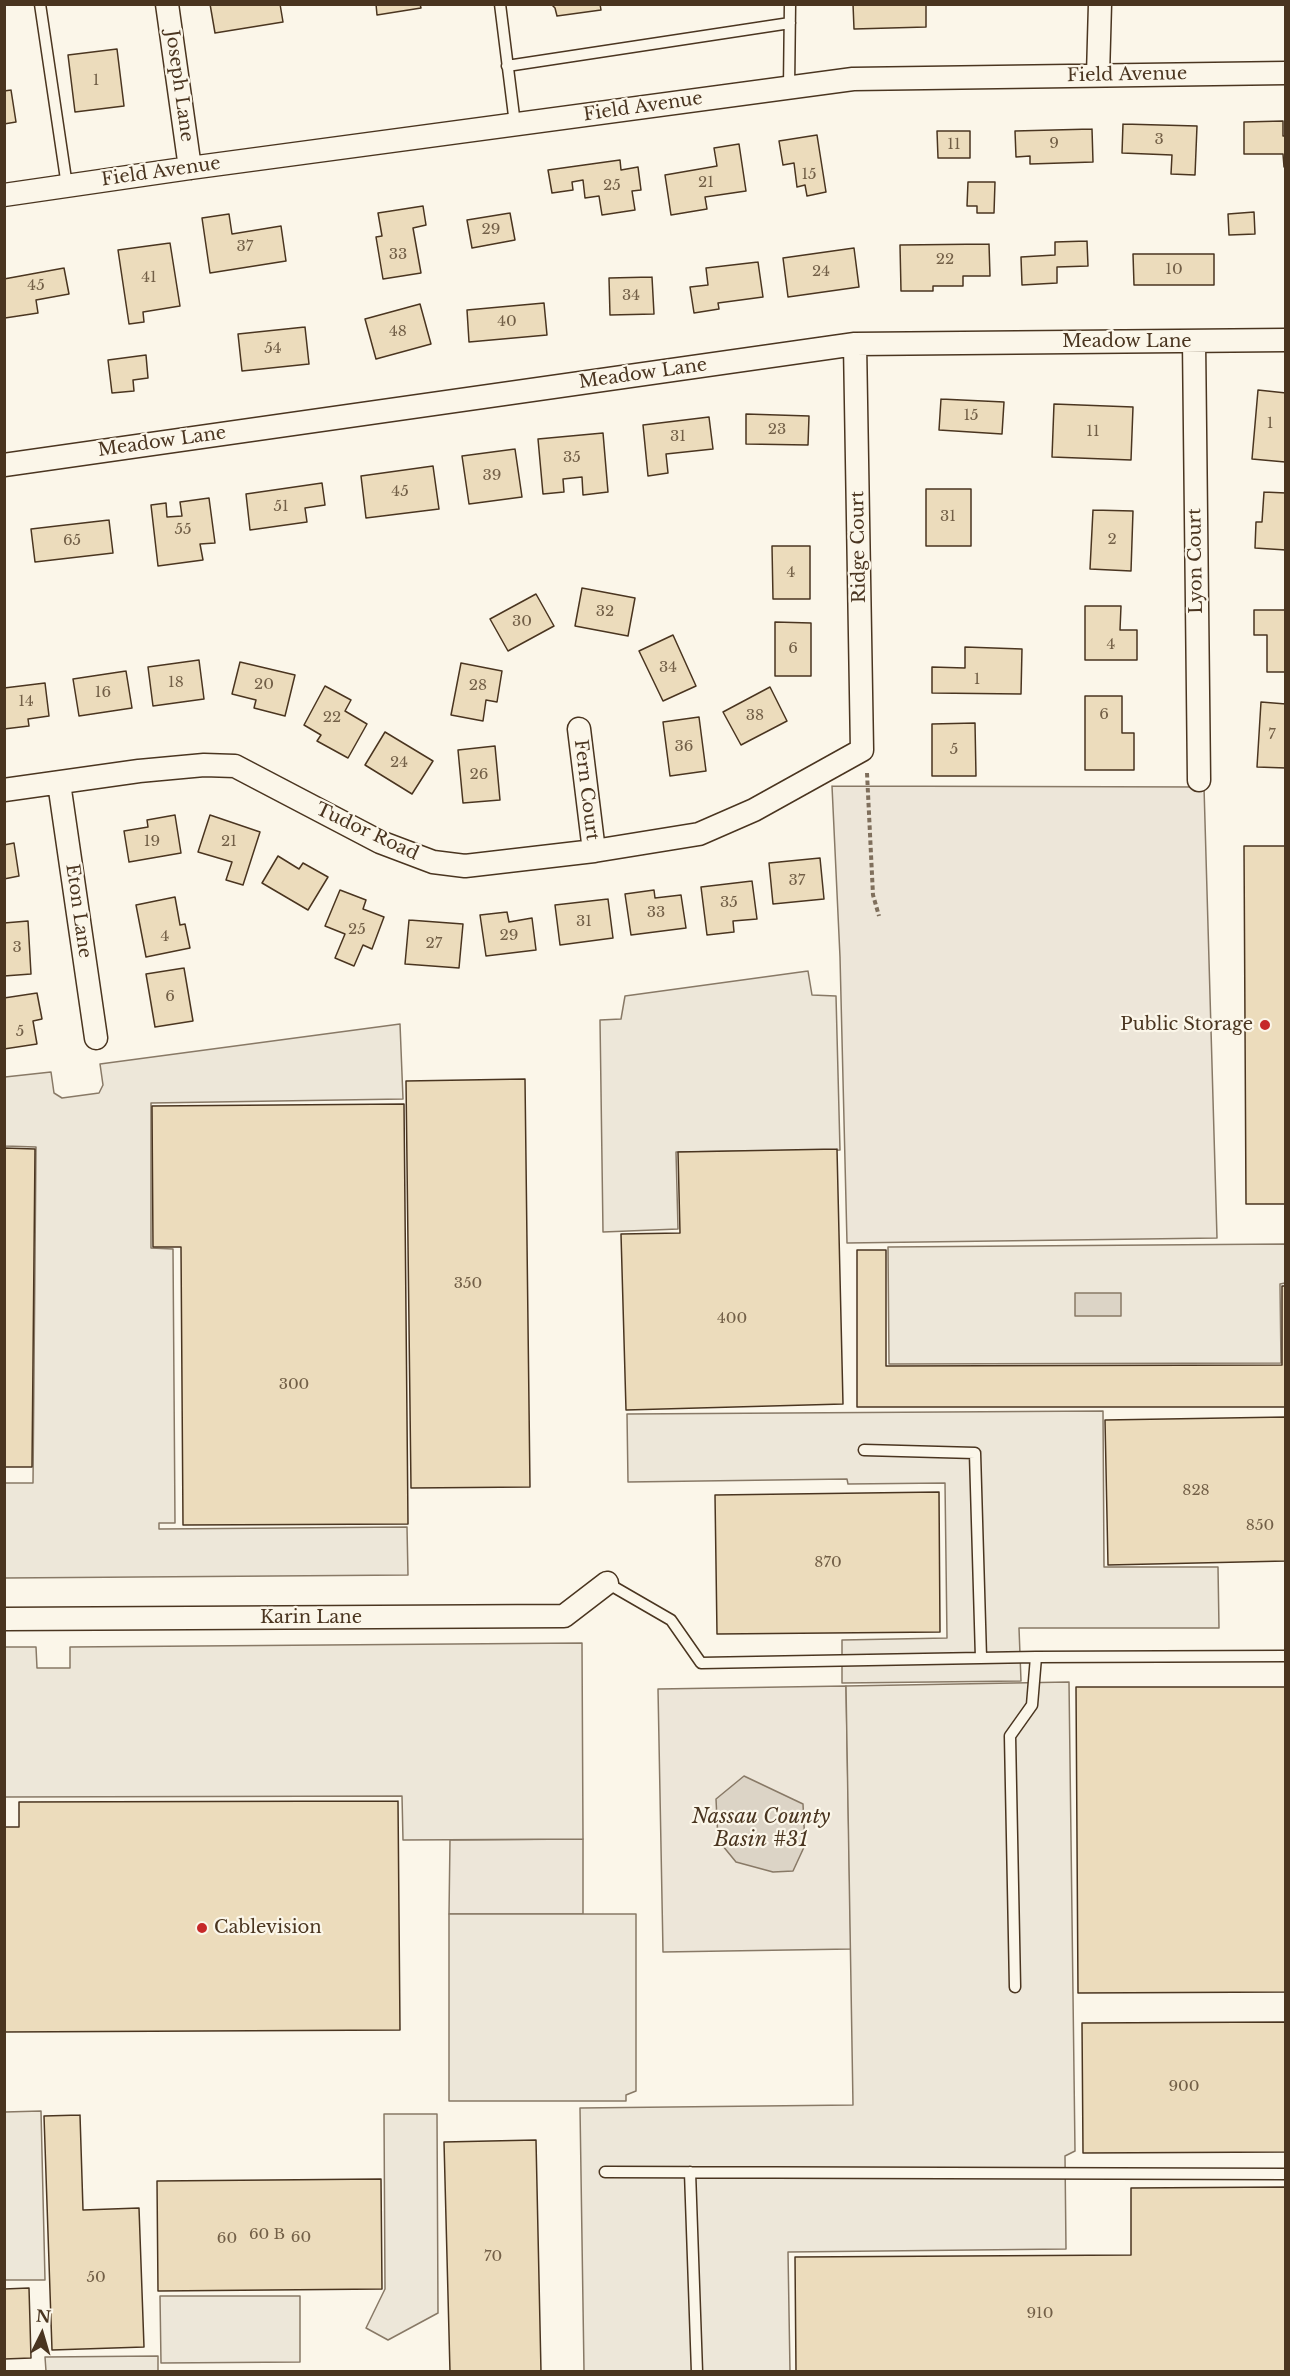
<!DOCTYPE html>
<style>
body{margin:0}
#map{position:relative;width:1290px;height:2376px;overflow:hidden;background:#fbf6e9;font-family:"Libre Baskerville",serif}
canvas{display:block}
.frame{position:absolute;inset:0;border:6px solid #4a3520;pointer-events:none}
.north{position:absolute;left:12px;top:2304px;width:60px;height:60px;-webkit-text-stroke:4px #fbf6e9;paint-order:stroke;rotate:5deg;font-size:16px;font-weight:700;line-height:24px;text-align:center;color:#4a3520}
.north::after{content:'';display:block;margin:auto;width:21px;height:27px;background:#4a3520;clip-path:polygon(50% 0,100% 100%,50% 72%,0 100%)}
</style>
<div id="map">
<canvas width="1290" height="2376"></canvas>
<div class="frame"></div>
<div class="north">N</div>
</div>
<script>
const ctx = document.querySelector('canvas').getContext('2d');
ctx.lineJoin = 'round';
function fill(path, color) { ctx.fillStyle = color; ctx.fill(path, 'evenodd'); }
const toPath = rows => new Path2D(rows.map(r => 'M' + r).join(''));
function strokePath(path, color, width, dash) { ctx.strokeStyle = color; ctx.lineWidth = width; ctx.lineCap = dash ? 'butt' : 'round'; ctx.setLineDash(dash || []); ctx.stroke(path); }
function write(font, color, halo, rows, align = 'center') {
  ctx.font = font + ' "Libre Baskerville",serif'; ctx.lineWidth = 4.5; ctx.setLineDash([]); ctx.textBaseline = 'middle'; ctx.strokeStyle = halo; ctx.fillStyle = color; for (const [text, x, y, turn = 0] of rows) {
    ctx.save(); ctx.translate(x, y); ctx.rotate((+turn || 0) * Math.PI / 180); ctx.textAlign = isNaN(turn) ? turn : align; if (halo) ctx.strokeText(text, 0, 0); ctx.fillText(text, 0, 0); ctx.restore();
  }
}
const green = toPath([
 [832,786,1204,787,1217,1238,847,1243,840,957,832,786],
 [846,1686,851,1949,663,1952,658,1689,846,1686],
 [583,1839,583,1914,449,1914,450,1840,583,1839]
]);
fill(green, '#ede6d9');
strokePath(green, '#887966', 1.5);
const parking = toPath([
 [808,971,812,995,836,996,840,1150,676,1152,678,1229,603,1232,600,1020,621,1019,625,996,808,971],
 [400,1024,403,1099,151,1103,151,1248,173,1249,175,1523,159,1523,159,1529,407,1527,408,1575,5,1578,5,1483,33,1483,36,1147,5,1146,5,1077,51,1072,54,1093,62,1098,99,1093,103,1085,100,1064,400,1024],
 [1285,1244,1285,1283,1280,1284,1281,1363,889,1364,888,1247,1285,1244],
 [1103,1411,1104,1567,1218,1567,1219,1628,1019,1628,1021,1681,842,1683,842,1640,947,1638,945,1483,848,1484,847,1479,628,1482,627,1414,1103,1411],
 [582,1643,583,1839,403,1840,402,1796,5,1797,5,1647,36,1647,37,1668,70,1668,70,1647,582,1643],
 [1069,1682,1075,2151,1065,2156,1066,2249,788,2252,790,2371,584,2371,580,2108,853,2105,846,1686,1069,1682],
 [449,1914,636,1914,636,2091,626,2095,626,2101,449,2101,449,1914],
 [41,2111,45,2280,5,2280,5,2112,41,2111],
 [384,2114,437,2114,438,2313,388,2340,366,2328,385,2289,384,2114],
 [160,2296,300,2296,300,2362,161,2363,160,2296],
 [158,2356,158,2371,46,2371,45,2357,158,2356]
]);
fill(parking, '#ede7d9');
strokePath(parking, '#887966', 1.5);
const water = toPath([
 [1075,1293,1121,1293,1121,1316,1075,1316,1075,1293],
 [744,1776,803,1804,805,1845,793,1871,773,1872,736,1862,718,1840,716,1799,744,1776]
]);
fill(water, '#dcd4c6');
strokePath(water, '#887966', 1.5);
const building = toPath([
 [210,4,280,4,283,22,215,33,210,4],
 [376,4,420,4,421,8,377,15,376,4],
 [551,4,600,4,601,10,557,16,555,8,551,4],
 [853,4,926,4,926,27,854,29,853,4],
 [117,49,124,106,75,112,68,55,117,49],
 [11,90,16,122,4,124,4,91,11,90],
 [1283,121,1283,136,1286,136,1286,167,1284,167,1283,154,1244,154,1244,122,1283,121],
 [1123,124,1197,126,1195,175,1171,174,1172,155,1122,153,1123,124],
 [1092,129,1093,162,1030,164,1030,156,1016,157,1015,131,1092,129],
 [937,131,970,131,970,158,938,158,937,131],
 [817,135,826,192,807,196,805,185,797,187,794,163,783,165,779,141,817,135],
 [739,144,746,191,705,197,707,209,671,215,665,175,717,166,714,148,739,144],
 [620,160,621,170,638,167,641,190,632,191,635,210,602,215,599,196,585,198,583,180,572,182,573,190,552,193,548,170,620,160],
 [968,182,995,182,994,213,977,213,977,206,967,206,968,182],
 [423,206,426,225,413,228,421,273,383,279,376,237,382,236,378,213,423,206],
 [1254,212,1255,234,1229,235,1228,214,1254,212],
 [510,213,515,240,472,248,467,220,510,213],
 [229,214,232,234,281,226,286,261,210,273,202,218,229,214],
 [1087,241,1088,266,1057,267,1057,283,1022,285,1021,257,1055,255,1055,242,1087,241],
 [170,243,180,306,143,312,144,322,129,324,118,250,170,243],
 [989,244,990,276,963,276,963,286,933,286,933,291,901,291,900,245,989,244],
 [854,248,859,287,788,297,783,258,854,248],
 [1133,254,1214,254,1214,285,1134,285,1133,254],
 [758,262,763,297,718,303,719,309,694,313,690,287,708,285,706,268,758,262],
 [64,268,69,294,36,300,38,313,5,318,4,279,64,268],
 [652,277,654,314,610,315,609,278,652,277],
 [544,303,547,335,469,342,467,310,544,303],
 [420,304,431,344,376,359,365,319,420,304],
 [305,327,309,364,242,371,238,334,305,327],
 [146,355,148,378,133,380,134,391,112,393,108,360,146,355],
 [1258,390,1286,393,1285,462,1252,459,1258,390],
 [941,399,1004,402,1002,434,939,430,941,399],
 [1054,404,1133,407,1131,460,1052,457,1054,404],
 [746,414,809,416,808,445,746,444,746,414],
 [709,417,713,449,666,454,668,473,648,476,643,425,709,417],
 [603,433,608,492,583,495,582,477,563,479,564,492,543,494,538,439,603,433],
 [515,449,522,497,469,504,462,456,515,449],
 [433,466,439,509,366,518,361,476,433,466],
 [322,483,325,505,305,508,307,522,250,530,246,494,322,483],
 [926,489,971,489,971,546,926,546,926,489],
 [1264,492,1286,493,1286,550,1255,548,1256,522,1262,522,1264,492],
 [209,498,215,543,200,544,203,560,158,566,151,505,166,503,167,517,182,516,180,502,209,498],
 [1093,510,1133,511,1131,571,1090,569,1093,510],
 [109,520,113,553,35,562,31,529,109,520],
 [772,546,810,546,810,599,773,599,772,546],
 [582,588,635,598,628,636,575,626,582,588],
 [536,594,554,626,508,651,490,619,536,594],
 [1085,606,1121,606,1120,630,1137,630,1137,660,1085,660,1085,606],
 [1254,610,1286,610,1286,672,1267,672,1267,635,1254,635,1254,610],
 [775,622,811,623,811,676,775,676,775,622],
 [673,635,696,686,663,701,639,651,673,635],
 [965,647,1022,649,1021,694,932,693,932,667,965,668,965,647],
 [199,660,204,699,153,706,148,667,199,660],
 [240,662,295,675,285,716,254,708,256,700,232,694,240,662],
 [461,663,502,671,497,702,486,700,483,721,451,715,461,663],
 [126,671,132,708,79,716,73,679,126,671],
 [45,683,49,716,28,719,29,726,4,729,4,688,45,683],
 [325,686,351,700,345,711,367,724,348,758,317,741,321,735,304,725,325,686],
 [770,687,787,721,741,745,723,712,770,687],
 [1085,696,1122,696,1122,733,1134,733,1134,770,1085,770,1085,696],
 [1261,702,1286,704,1286,768,1257,767,1261,702],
 [699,717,706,771,670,776,663,722,699,717],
 [975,723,976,776,932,776,932,724,975,723],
 [385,732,433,761,412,794,365,765,385,732],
 [495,746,500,800,463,803,458,750,495,746],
 [175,815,181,853,129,862,124,831,148,827,147,820,175,815],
 [210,815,260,832,243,885,226,880,232,862,198,852,210,815],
 [14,843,19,876,4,879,4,845,14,843],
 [1244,846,1286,846,1286,1204,1246,1204,1244,846],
 [278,856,299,869,303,863,328,877,308,910,262,883,278,856],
 [820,858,824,899,773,904,769,863,820,858],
 [752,881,757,919,733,921,734,932,707,935,701,887,752,881],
 [340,890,366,900,363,909,384,917,372,949,363,945,354,966,335,958,345,934,325,926,340,890],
 [654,890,655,898,681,895,686,928,631,935,625,894,654,890],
 [175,897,180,925,185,924,190,948,146,957,136,905,175,897],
 [608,899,613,938,560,945,555,905,608,899],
 [507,912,509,922,532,918,536,950,486,956,480,915,507,912],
 [409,920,463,924,459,968,405,964,409,920],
 [28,921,31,974,4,976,4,923,28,921],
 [184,968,193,1021,155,1027,146,974,184,968],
 [37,993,42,1019,33,1021,37,1044,4,1049,4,998,37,993],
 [525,1079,530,1487,411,1488,406,1081,525,1079],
 [404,1104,408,1524,183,1525,181,1247,153,1247,152,1106,404,1104],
 [4,1148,35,1149,32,1467,4,1467,4,1148],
 [837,1149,843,1404,626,1410,621,1234,680,1233,678,1152,837,1149],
 [857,1250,886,1250,886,1366,1282,1365,1282,1286,1286,1286,1286,1407,857,1407,857,1250],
 [1286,1417,1286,1561,1108,1565,1105,1420,1286,1417],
 [939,1492,940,1632,717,1634,715,1495,939,1492],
 [1076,1687,1286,1687,1286,1992,1078,1993,1076,1687],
 [398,1801,400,2030,4,2032,4,1827,19,1827,19,1802,398,1801],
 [1286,2022,1286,2152,1083,2153,1082,2023,1286,2022],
 [80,2115,83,2210,139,2208,144,2347,52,2350,44,2116,80,2115],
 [536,2140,541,2372,450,2372,444,2142,536,2140],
 [381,2179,382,2289,158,2291,157,2181,381,2179],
 [1286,2187,1286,2372,796,2372,795,2257,1131,2255,1131,2188,1286,2187],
 [29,2288,31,2358,4,2359,4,2289,29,2288]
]);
fill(building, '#ecdcbc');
strokePath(building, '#4a3520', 1.5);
const lane = toPath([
 [40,4,67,186],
 [500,4,515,124],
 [507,66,790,23],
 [789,88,790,4],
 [864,1450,975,1453,981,1658],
 [607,1583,671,1620,701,1663,1036,1657,1286,1656],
 [1015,1987,1010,1736,1032,1705,1036,1657],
 [605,2172,1286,2174],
 [690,2172,697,2372]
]);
const street = toPath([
 [167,4,190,168],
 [1098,75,1100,4],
 [4,195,190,168,853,79,1286,73],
 [1194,341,1199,780],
 [4,465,855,344,1286,340],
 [579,729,594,851],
 [59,783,96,1038],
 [4,790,139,771,204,765,235,766,380,842,433,862,465,866,594,851,699,834,754,810,862,750,855,344],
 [4,1619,564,1616,607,1583]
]);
strokePath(lane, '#4a3520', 13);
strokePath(street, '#4a3520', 25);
strokePath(toPath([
 [867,773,873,895,879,916]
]), '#7f6f5c', 4, [4.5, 3]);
strokePath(lane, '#fbf6e9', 10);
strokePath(street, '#fbf6e9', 22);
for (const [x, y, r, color] of [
 [1265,1025,6,"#c62828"],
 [202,1928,6,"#c62828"]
]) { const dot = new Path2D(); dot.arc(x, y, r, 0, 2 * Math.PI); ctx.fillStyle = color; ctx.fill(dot); strokePath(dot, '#fbf6e9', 2); }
write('15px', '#725f47', null, [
 ["1",96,81],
 ["3",1159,140],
 ["9",1054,144],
 ["11",954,145],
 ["15",809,175],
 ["21",706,183],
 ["25",612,186],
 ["29",491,230],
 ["37",245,247],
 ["33",398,255],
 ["22",945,260],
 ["10",1174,270],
 ["24",821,272],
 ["41",149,278],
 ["45",36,286],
 ["34",631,296],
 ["40",507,322],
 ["48",398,332],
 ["54",273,349],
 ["15",971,416],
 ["1",1270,424],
 ["23",777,430],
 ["11",1093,432],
 ["31",678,437],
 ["35",572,458],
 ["39",492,476],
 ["45",400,492],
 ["51",281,507],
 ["31",948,517],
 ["55",183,530],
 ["2",1112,540],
 ["65",72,541],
 ["4",791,573],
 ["32",605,612],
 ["30",522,622],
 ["4",1111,645],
 ["6",793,649],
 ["34",668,668],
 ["1",977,680],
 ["18",176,683],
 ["20",264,685],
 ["28",478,686],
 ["16",103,693],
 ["14",26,702],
 ["6",1104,715],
 ["38",755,716],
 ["22",332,718],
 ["7",1272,735],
 ["36",684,747],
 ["5",954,750],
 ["24",399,763],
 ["26",479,775],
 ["19",152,842],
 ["21",229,842],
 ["37",797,881],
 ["35",729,903],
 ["33",656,913],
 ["31",584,922],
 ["25",357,930],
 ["29",509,936],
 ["4",165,937],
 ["27",434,944],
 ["3",17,948],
 ["6",170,997],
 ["5",20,1032],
 ["350",468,1284],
 ["400",732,1319],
 ["300",294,1385],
 ["828",1196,1491],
 ["850",1260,1526],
 ["870",828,1563],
 ["900",1184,2087],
 ["60 B",267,2235],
 ["60",301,2238],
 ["60",227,2239],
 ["70",493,2257],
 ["50",96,2278],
 ["910",1040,2314]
]);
write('18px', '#4a3520', '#fbf6e9', [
 ["Field Avenue",1127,75,-1],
 ["Joseph Lane",179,86,82],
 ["Field Avenue",643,107,-8],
 ["Field Avenue",161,172,-8],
 ["Meadow Lane",1127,342],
 ["Meadow Lane",643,374,-8],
 ["Meadow Lane",162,442,-8],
 ["Ridge Court",859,547,-91],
 ["Lyon Court",1196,561,-91],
 ["Fern Court",586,790,83],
 ["Tudor Road",367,832,25],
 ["Eton Lane",78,911,82],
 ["Karin Lane",311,1618]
]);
write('18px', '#4a3520', '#fbf6e9', [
 ["Public Storage",1253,1025],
 ["Cablevision",214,1928,"left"]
], 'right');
write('italic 20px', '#4a3520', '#fbf6e9', [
 ["Nassau County",761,1817],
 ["Basin #31",761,1840]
]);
</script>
